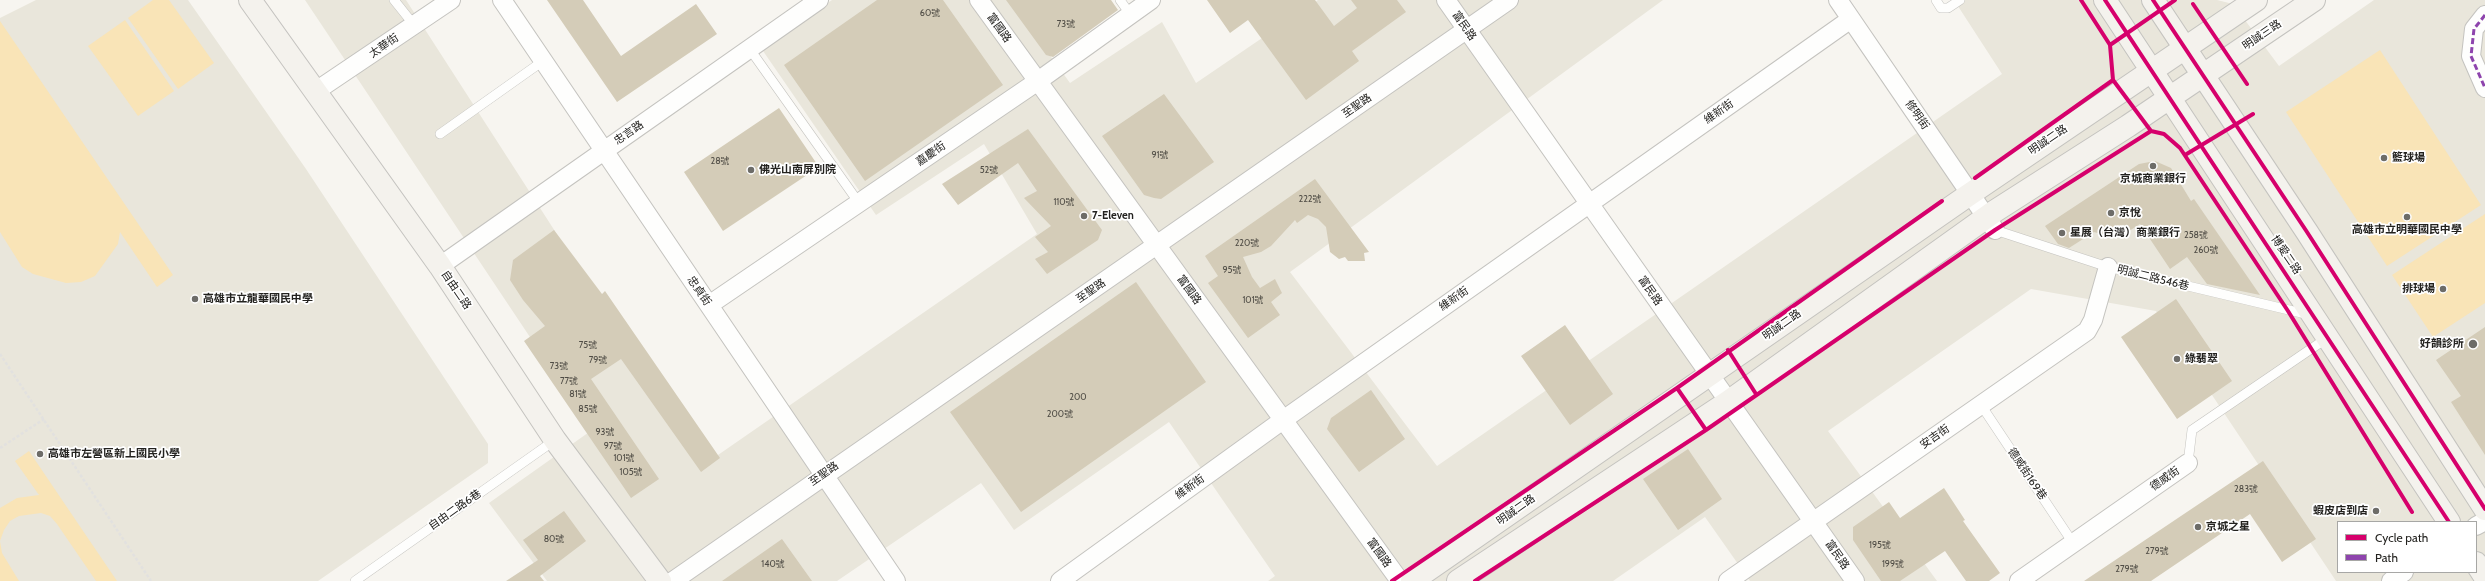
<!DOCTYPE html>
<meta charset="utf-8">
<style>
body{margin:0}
#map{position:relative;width:2485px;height:581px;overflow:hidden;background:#f7f5f0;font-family:Cabin,sans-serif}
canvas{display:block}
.legend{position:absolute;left:2337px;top:521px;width:140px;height:52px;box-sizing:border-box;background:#fff;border:1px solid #a7a7a5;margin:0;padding:5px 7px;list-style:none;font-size:12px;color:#23221f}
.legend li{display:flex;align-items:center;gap:8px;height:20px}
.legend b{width:20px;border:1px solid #a7a7a5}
</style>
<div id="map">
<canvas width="2485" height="581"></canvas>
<ul class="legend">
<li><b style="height:5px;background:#d6006c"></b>Cycle path</li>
<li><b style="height:5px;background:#8e44ad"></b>Path</li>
</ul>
</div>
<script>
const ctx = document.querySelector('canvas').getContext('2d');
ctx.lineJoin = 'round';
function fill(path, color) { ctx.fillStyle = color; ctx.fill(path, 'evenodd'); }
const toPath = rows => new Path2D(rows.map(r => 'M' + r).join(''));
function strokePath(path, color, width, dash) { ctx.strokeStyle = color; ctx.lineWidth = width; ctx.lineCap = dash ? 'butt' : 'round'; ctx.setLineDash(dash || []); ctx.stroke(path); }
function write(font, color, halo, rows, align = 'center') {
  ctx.font = font + ' Cabin,"Noto Sans TC",sans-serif'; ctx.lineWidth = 3.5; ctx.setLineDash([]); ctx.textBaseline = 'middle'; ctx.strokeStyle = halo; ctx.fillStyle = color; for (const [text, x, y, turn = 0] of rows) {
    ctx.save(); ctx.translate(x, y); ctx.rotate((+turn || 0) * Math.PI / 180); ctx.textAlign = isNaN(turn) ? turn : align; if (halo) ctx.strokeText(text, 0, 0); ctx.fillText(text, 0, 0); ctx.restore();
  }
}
fill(toPath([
 [36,0,188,0,306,169,488,444,488,463,318,581,0,581,0,18],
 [305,0,406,0,705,464,1037,234,984,144,876,215,761,48,832,0,1010,0,1070,83,1162,22,1196,83,1318,0,1663,0,1290,272,1437,466,2002,74,1954,0,2217,0,2233,4,2279,66,2374,0,2485,0,2485,581,2336,581,2156,311,2031,289,1828,431,1937,581,1750,581,1705,517,1613,581,1268,581,1275,576,1169,422,1014,530,981,483,837,581,547,581,489,503,592,430],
 [2338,522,2476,522,2476,572,2338,572]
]), '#e9e6db');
fill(toPath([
 [153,0,169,0,214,63,178,89,128,18],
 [125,20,174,91,138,116,88,46],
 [0,21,173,275,157,287,120,232,118,244,95,276,81,282,66,283,33,274,22,267,0,232],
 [2380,50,2481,205,2387,266,2286,112],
 [2485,214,2485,303,2433,337,2392,275],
 [29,451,79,525,117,581,96,581,57,524,50,516,41,513,19,516,10,521,4,530,0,541,2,553,19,581,0,581,0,508,17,498,39,495,15,461]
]), '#f9e4b7');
fill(toPath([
 [547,0,583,0,621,56,696,4,717,34,617,102],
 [877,0,943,0,1003,85,865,181,784,65],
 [1006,0,1111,0,1118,10,1053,57,1046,55],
 [1207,0,1315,0,1334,26,1357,8,1351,0,1397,0,1406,12,1352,51,1359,61,1306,100,1248,20,1230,33],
 [1164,94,1214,162,1161,199,1154,198,1144,195,1102,136],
 [779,108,819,167,723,231,684,172],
 [1028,129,1102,230,1098,240,1047,274,1035,259,1048,252,1035,237,1051,226,1024,198,1037,191,1018,163,958,205,942,184],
 [2155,161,2171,168,2191,201,2194,199,2260,295,2207,284,2187,257,2170,269,2140,224,2129,231,2118,228,2108,236,2094,232,2069,248,2058,244,2045,226,2139,164],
 [1315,179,1369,252,1364,253,1365,261,1348,261,1345,257,1339,259,1330,252,1326,227,1318,219,1308,215,1297,223,1295,220,1271,246,1261,252,1243,257,1252,277,1260,288,1275,279,1282,293,1271,302,1280,315,1248,338,1208,283,1218,276,1205,256],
 [554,230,602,294,605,291,720,458,701,472,621,359,591,379,659,479,631,498,524,341,545,326,523,300,510,280,513,260],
 [1136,282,1206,382,1021,512,950,412],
 [2176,299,2232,381,2177,419,2121,337],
 [1565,325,1613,394,1570,425,1521,356],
 [2485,327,2485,455,2451,402,2461,396,2436,360],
 [1371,390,1405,439,1359,472,1327,429,1331,418],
 [1688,449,1722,499,1678,530,1643,479],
 [2263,461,2316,539,2282,562,2250,514,2151,581,2084,581],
 [1944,488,1965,520,1963,521,2000,573,1989,581,1966,581,1945,551,1900,581,1881,581,1853,540,1853,527,1889,502,1900,518],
 [564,511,586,541,540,576,544,581,506,581,538,560,523,540],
 [782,539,812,581,722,581]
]), '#d4ccb8');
const lane = toPath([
 [394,0,414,25],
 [1120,0,1130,14],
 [1936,0,1941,8,1948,8,1960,0],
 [749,48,859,203],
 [440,134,543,61],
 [1995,230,2108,267,2310,315],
 [1981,405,2073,543],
 [2188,463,2192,430,2327,338],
 [355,581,555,440]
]);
const street = toPath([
 [502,0,896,581],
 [979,0,1400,581],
 [1446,0,1855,581],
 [1838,0,1995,230],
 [2485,15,2474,29,2471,56,2485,88],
 [316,91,451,0],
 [440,266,819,0],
 [709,305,1038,81,1151,0],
 [2476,526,2485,521],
 [673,581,1509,0],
 [1060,581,1283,420,1851,19],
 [1728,581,2087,331,2093,320,2108,267],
 [2019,581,2188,463],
 [2391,581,2404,572]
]);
const secondary = toPath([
 [250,0,440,266,555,440,660,581],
 [2105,0,2449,522],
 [2153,0,2307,232,2485,509],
 [2476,563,2485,577],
 [1412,581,1970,194,2256,0],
 [1458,581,1728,402,1995,211,2128,126,2314,0]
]);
strokePath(lane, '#c4c3bf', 10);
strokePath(street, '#c4c3bf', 20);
strokePath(secondary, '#c4c3bf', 24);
strokePath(toPath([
 [0,354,151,581],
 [0,448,44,419]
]), '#e2e1df', 2.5, [3, 2]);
strokePath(lane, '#fefefd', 9);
strokePath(street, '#fefefd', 18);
strokePath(secondary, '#f4f2ed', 22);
strokePath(toPath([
 [2485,15,2474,29,2471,56,2485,88]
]), '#8e44ad', 3, [6, 3]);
strokePath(toPath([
 [2081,0,2110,45,2113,80,2151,131,2164,134,2180,148,2288,311,2412,512],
 [2105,0,2449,522],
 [2153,0,2307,232,2485,509],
 [2193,4,2247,84],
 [2110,45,2175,0],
 [2185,155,2253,114],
 [1975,178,2113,80],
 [1728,350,1756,394],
 [1677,388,1706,430],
 [1392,581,1677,388,1942,201],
 [1475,581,1706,430,1995,230,2151,131]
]), '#d6006c', 4);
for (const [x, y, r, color] of [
 [2384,158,4,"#6d6c68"],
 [2153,166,4,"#6d6c68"],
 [751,170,4,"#6d6c68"],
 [2111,213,4,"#6d6c68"],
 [1084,216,4,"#6d6c68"],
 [2407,217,4,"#6d6c68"],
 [2062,233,4,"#6d6c68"],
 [2443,289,4,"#6d6c68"],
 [195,299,4,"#6d6c68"],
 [2473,344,5,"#6d6c68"],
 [2177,359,4,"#6d6c68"],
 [40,454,4,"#6d6c68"],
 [2376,511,4,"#6d6c68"],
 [2198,527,4,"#6d6c68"]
]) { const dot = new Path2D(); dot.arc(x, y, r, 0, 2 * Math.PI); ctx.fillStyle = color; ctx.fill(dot); strokePath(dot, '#fff', 1.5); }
write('9px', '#4f4c45', null, [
 ["60號",930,13],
 ["73號",1066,24],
 ["91號",1160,155],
 ["28號",720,161],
 ["52號",989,170],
 ["222號",1310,199],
 ["110號",1064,202],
 ["258號",2196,235],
 ["220號",1247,243],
 ["260號",2206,250],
 ["95號",1232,270],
 ["101號",1253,300],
 ["75號",588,345],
 ["79號",598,360],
 ["73號",559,366],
 ["77號",569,381],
 ["81號",578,394],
 ["200",1078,397],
 ["85號",588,409],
 ["200號",1060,414],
 ["93號",605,432],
 ["97號",613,446],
 ["101號",624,458],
 ["105號",631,472],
 ["283號",2246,489],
 ["80號",554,539],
 ["195號",1880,545],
 ["279號",2157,551],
 ["140號",773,564],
 ["199號",1893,564],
 ["279號",2127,569]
]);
write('11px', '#23221f', '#fff', [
 ["富民路",1464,26,55],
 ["富國路",999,28,54],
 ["明誠三路",2262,35,-34],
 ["太華街",384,46,-34],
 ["至聖路",1357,106,-35],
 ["維新街",1719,112,-35],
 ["修明街",1917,115,55],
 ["忠言路",629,133,-35],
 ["明誠二路",2048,140,-34],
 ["嘉慶街",931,154,-34],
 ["博愛二路",2286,255,56],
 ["明誠二路546巷",2153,278,14],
 ["自由二路",456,290,56],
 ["富國路",1189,290,54],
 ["忠貞街",699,291,56],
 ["至聖路",1091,291,-34],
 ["富民路",1650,291,55],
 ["維新街",1454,299,-35],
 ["明誠二路",1782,325,-35],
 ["安吉街",1935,437,-35],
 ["至聖路",824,474,-35],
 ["德威街169巷",2027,474,56],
 ["德威街",2165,479,-35],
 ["維新街",1190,487,-36],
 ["自由二路6巷",455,510,-35],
 ["明誠二路",1516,510,-35],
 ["富國路",1379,553,54],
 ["富民路",1837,555,55]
]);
write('bold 11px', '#23221f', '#fff', [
 ["籃球場",2392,158],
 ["佛光山南屏別院",759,170],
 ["京城商業銀行",2153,179,"center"],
 ["京悅",2119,213],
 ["7-Eleven",1092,216],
 ["高雄市立明華國民中學",2407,230,"center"],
 ["星展（台灣）商業銀行",2070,233],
 ["排球場",2435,289,"right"],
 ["高雄市立龍華國民中學",203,299],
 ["好韻診所",2464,344,"right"],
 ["綠翡翠",2185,359],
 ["高雄市左營區新上國民小學",48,454],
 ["蝦皮店到店",2368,511,"right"],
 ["京城之星",2206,527]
], 'left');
</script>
